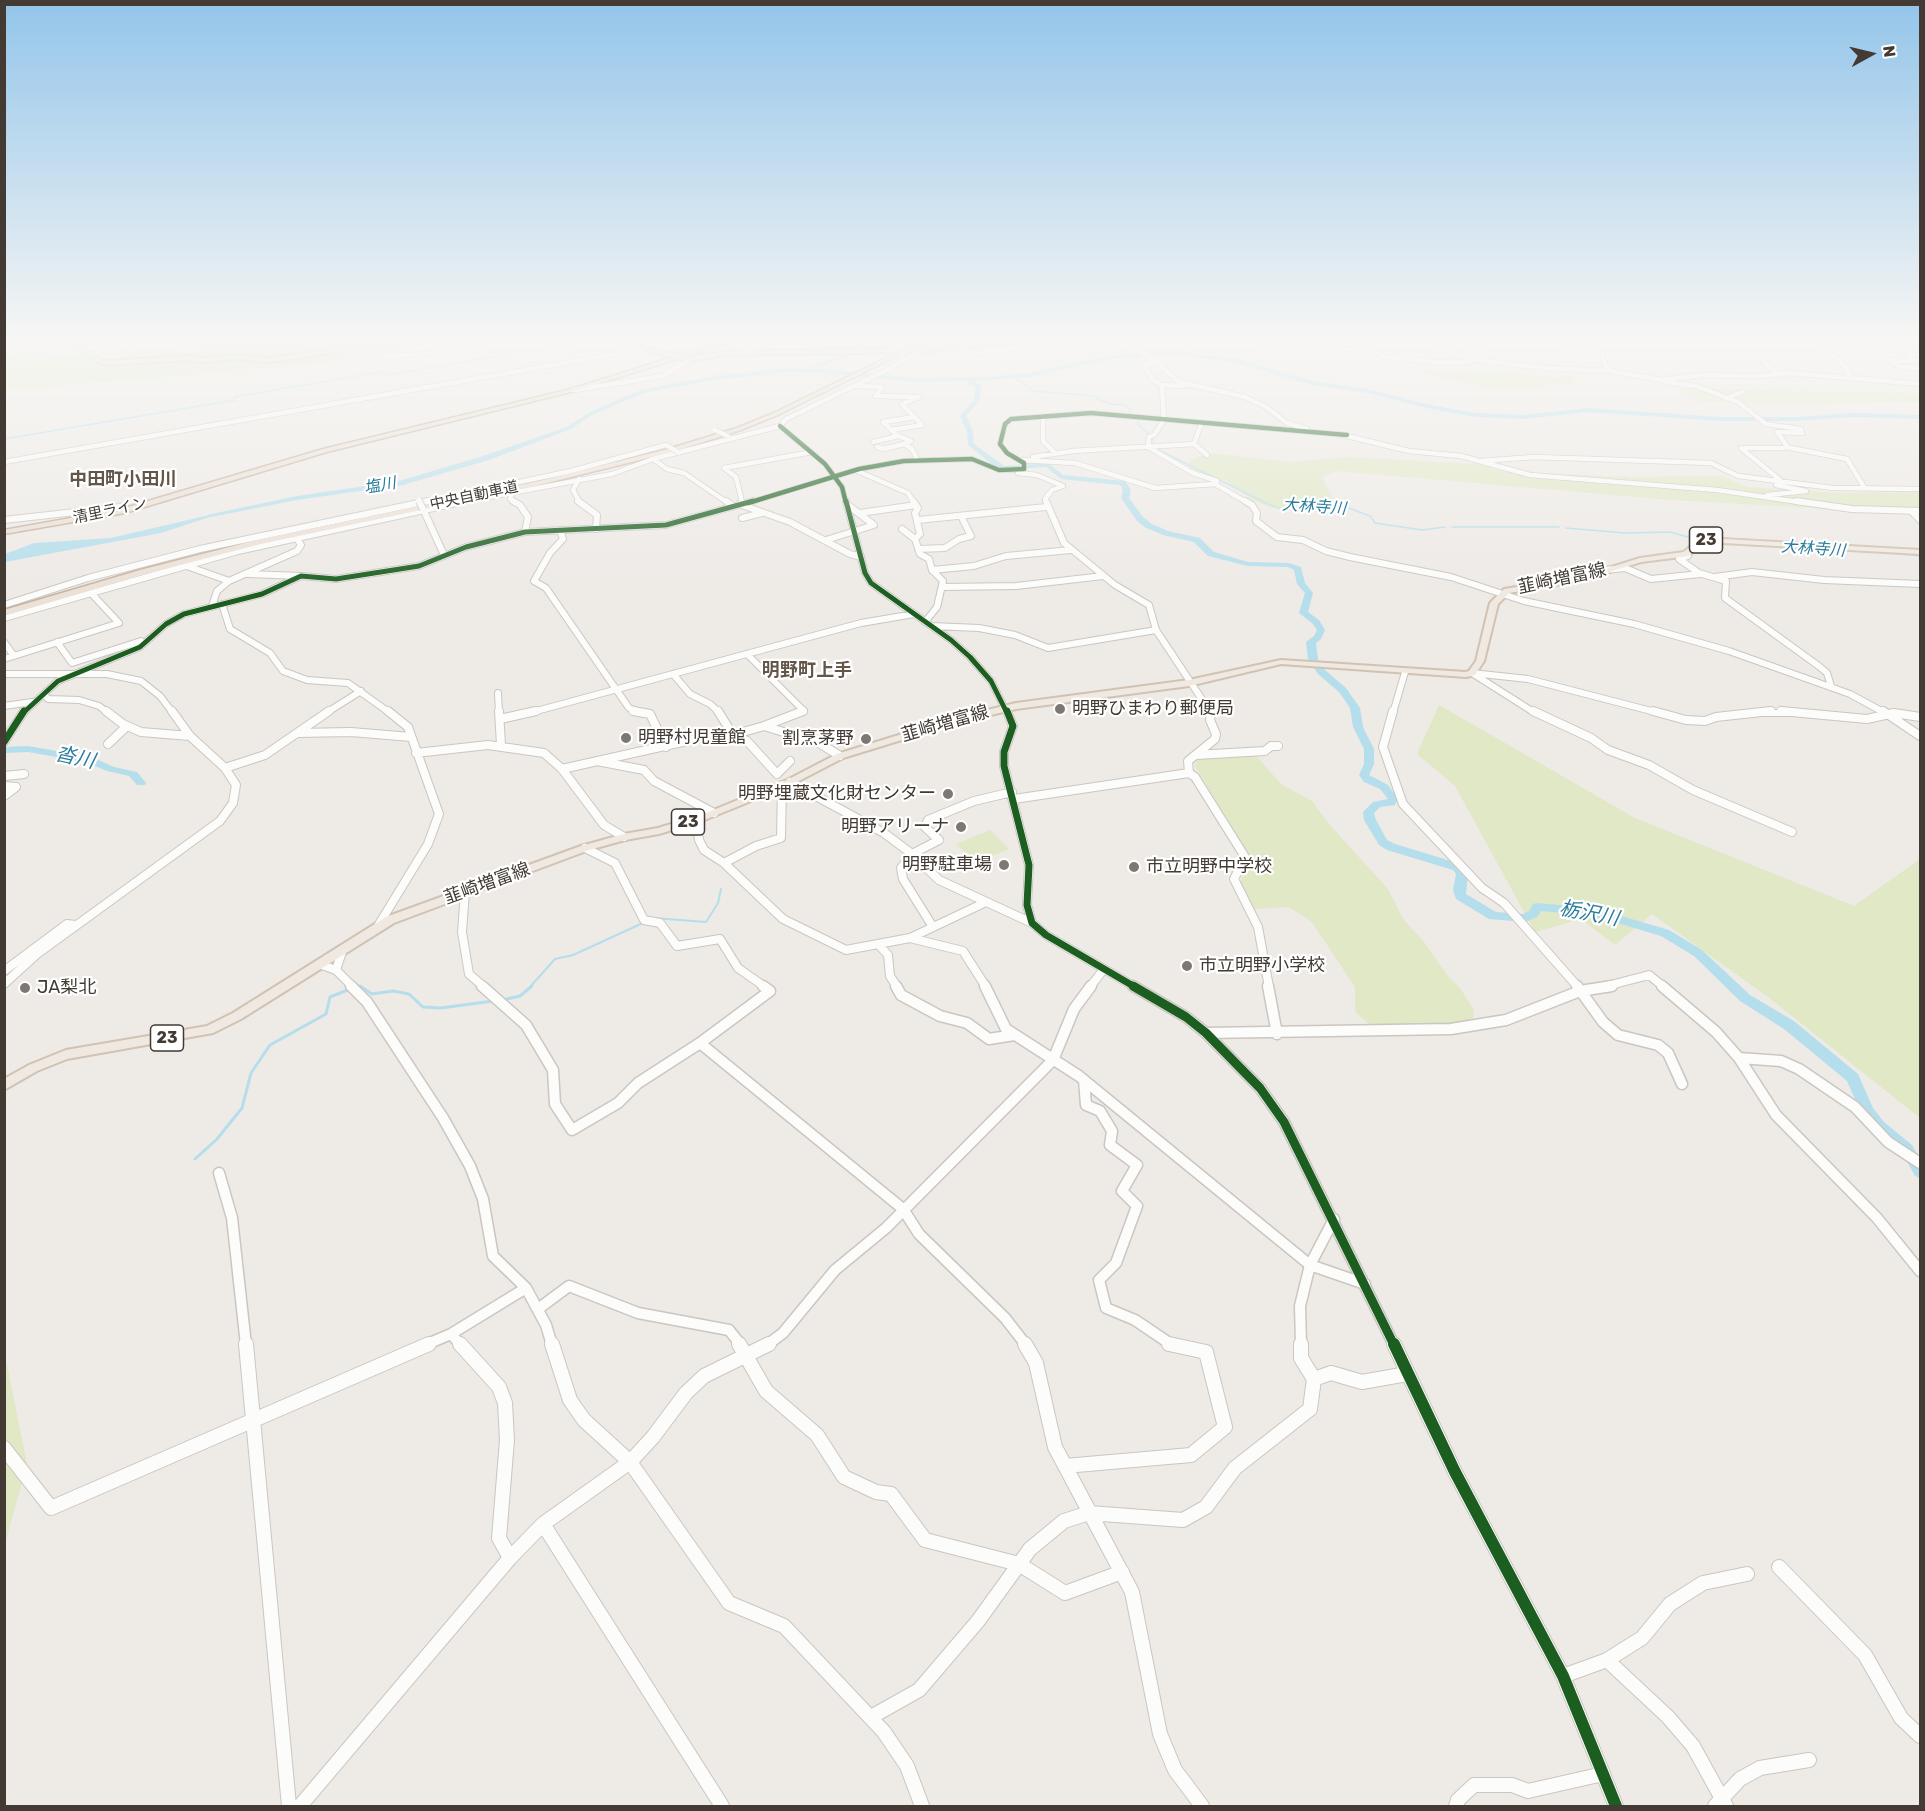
<!DOCTYPE html>
<meta charset="utf-8">
<style>
body{margin:0}
#map{position:relative;width:1925px;height:1811px;overflow:hidden;background:#eeeae6;font-family:Rubik,sans-serif}
canvas{display:block}
.frame{position:absolute;inset:0;border:6px solid #423a33;pointer-events:none}
.north{position:absolute;left:1841px;top:24px;width:60px;height:60px;-webkit-text-stroke:4px #fff;paint-order:stroke;rotate:82deg;font-size:16px;font-weight:700;line-height:24px;text-align:center;color:#423a33}
.north::after{content:'';display:block;margin:auto;width:21px;height:27px;background:#423a33;clip-path:polygon(50% 0,100% 100%,50% 72%,0 100%)}
</style>
<div id="map">
<canvas width="1925" height="1811"></canvas>
<div class="frame"></div>
<div class="north">N</div>
</div>
<script>
const ctx = document.querySelector('canvas').getContext('2d');
ctx.lineJoin = 'round';
function fill(path, color) { ctx.fillStyle = color; ctx.fill(path, 'evenodd'); }
const toPath = rows => new Path2D(rows.map(r => 'M' + r).join(''));
function strokePath(path, color, width, dash) { ctx.strokeStyle = color; ctx.lineWidth = width; ctx.lineCap = dash ? 'butt' : 'round'; ctx.setLineDash(dash || []); ctx.stroke(path); }
function write(font, color, halo, rows, align = 'center') {
  ctx.font = font + ' Rubik,"Noto Sans JP",sans-serif'; ctx.lineWidth = 4.5; ctx.setLineDash([]); ctx.textBaseline = 'middle'; ctx.strokeStyle = halo; ctx.fillStyle = color; for (const [text, x, y, turn = 0] of rows) {
    ctx.save(); ctx.translate(x, y); ctx.rotate((+turn || 0) * Math.PI / 180); ctx.textAlign = isNaN(turn) ? turn : align; if (halo) ctx.strokeText(text, 0, 0); ctx.fillText(text, 0, 0); ctx.restore();
  }
}
fill(toPath([
 [213,340,462,340,427,344,388,355,305,365,5,390,4,355,37,348,18,359,38,359,77,351,98,362,107,363,136,350,210,343],
 [1405,368,1440,373,1491,371,1558,378,1572,376,1575,385,1552,383,1544,387,1488,388],
 [1677,388,1920,393,1920,402,1776,405,1696,401],
 [1212,453,1289,462,1347,457,1478,464,1501,471,1628,477,1722,476,1748,487,1843,493,1920,492,1920,514,1670,500,1337,471,1322,477,1337,507,1320,512,1301,512,1269,507,1251,499,1226,481,1191,469,1189,462,1194,458],
 [1439,705,1635,818,1854,906,1920,859,1920,1118,1768,997,1652,914,1615,945,1581,919,1535,932,1455,786,1417,754],
 [1222,757,1257,757,1281,784,1312,801,1328,823,1388,889,1403,919,1424,942,1447,975,1460,988,1474,1010,1473,1019,1457,1025,1373,1027,1355,1012,1355,987,1312,922,1289,907,1254,909,1240,882,1251,858,1195,766,1198,759],
 [990,830,1009,849,976,863,956,844],
 [4,1350,27,1464,5,1544]
]), '#e0e8c5');
fill(toPath([
 [231,510,161,533,5,562,5,554,34,543,111,538]
]), '#b5deec');
strokePath(toPath([
 [1013,376,1033,391,1093,396,1109,404,1125,405,1130,409,1130,414],
 [1138,420,1138,424,1153,438,1151,444,1155,448,1270,505,1279,508,1346,507,1370,516,1375,523,1422,530,1445,527],
 [4,439,235,400,234,397,380,372,388,375,590,340],
 [1452,527,1559,527],
 [1566,528,1625,533,1670,532,1695,539],
 [1870,551,1920,556]
]), '#b5deec', 1.5);
strokePath(toPath([
 [653,918,706,922,718,903,721,889],
 [355,986,362,987],
 [530,987,555,959,573,955,643,923]
]), '#b5deec', 2);
strokePath(toPath([
 [360,986,372,994,393,991,409,994,423,1007,441,1008,493,1001],
 [502,1000,520,996,532,986],
 [195,1159,217,1139,242,1108,251,1073,270,1045,326,1014,330,997,350,989]
]), '#b5deec', 3);
fill(toPath([
 [861,340,868,340,850,356,816,368,811,367,846,354,861,340],
 [1173,350,1237,359,1313,381,1368,389,1426,404,1475,413,1525,415,1587,408,1720,417,1796,417,1852,413,1920,415,1920,419,1852,417,1796,421,1720,421,1587,412,1525,419,1475,417,1426,408,1368,393,1312,385,1236,363,1173,354,1111,359,1029,377,974,381,981,386,980,400,966,416,973,431,974,444,1004,466,1048,463,1063,475,1125,481,1131,490,1129,498,1143,517,1152,524,1168,531,1200,538,1214,552,1248,562,1289,563,1301,567,1305,583,1313,593,1308,612,1319,620,1325,630,1321,639,1316,643,1318,659,1325,670,1346,688,1360,708,1363,727,1374,749,1374,764,1369,775,1388,785,1398,799,1395,805,1380,807,1374,813,1376,820,1387,840,1395,844,1461,864,1468,874,1466,894,1496,912,1523,914,1529,911,1533,904,1537,903,1594,908,1669,930,1702,950,1750,995,1794,1021,1858,1074,1873,1108,1884,1122,1912,1145,1920,1159,1920,1178,1915,1176,1902,1153,1874,1130,1862,1115,1847,1081,1784,1029,1740,1001,1694,956,1661,936,1594,916,1541,911,1537,917,1525,922,1489,919,1456,899,1453,890,1456,874,1453,870,1387,850,1379,845,1364,820,1363,812,1373,802,1388,799,1380,789,1364,782,1359,775,1364,764,1364,749,1353,727,1350,708,1339,692,1318,674,1308,659,1306,642,1314,636,1317,630,1313,624,1299,613,1305,593,1297,584,1294,570,1288,567,1248,566,1208,556,1194,542,1163,535,1146,528,1137,521,1121,498,1123,490,1120,485,1061,479,1046,467,999,470,968,445,967,431,960,416,974,400,975,387,965,381,913,382,824,373,788,372,715,380,644,393,594,414,571,429,489,460,403,485,297,500,211,517,207,515,297,496,399,481,483,456,567,427,590,412,640,390,715,376,788,368,824,369,913,378,991,377,1029,373,1111,355,1173,350],
 [28,746,92,757,114,767,137,772,146,783,145,785,137,785,129,776,107,771,85,762,28,752,4,753,4,747,28,746]
]), '#b5deec');
const minorFar4 = toPath([
 [1199,340,1219,341],
 [1239,340,1371,351,1386,357,1436,362,1471,362],
 [1431,340,1455,354,1477,360,1545,368,1611,371,1662,380,1703,375,1758,376,1790,373,1920,384],
 [1469,340,1480,348],
 [1556,340,1602,353,1606,367,1611,371],
 [72,344,97,341,105,344,122,340],
 [1122,344,1139,340],
 [954,348,981,353,1028,346,1134,348,1154,360,1179,382,1245,397,1266,407,1287,423,1307,429],
 [891,351,912,340],
 [745,352,770,340],
 [4,353,47,342,69,341],
 [1915,361,1890,360,1900,367,1920,368],
 [1915,361,1906,354,1920,355],
 [385,362,384,357,431,353,488,340],
 [1156,362,1144,365,1153,380,1162,385,1184,386],
 [1763,362,1780,375],
 [1851,377,1844,365,1823,347,1920,343],
 [1666,382,1696,386,1738,402,1766,424,1801,429,1802,433,1777,432,1787,446,1784,448,1741,448,1780,480],
 [855,386,882,387],
 [882,387,875,396,919,397,902,404,922,425,891,430],
 [574,390,663,376,690,359],
 [1726,398,1742,392],
 [915,417,883,422,898,436,911,441,904,444,912,449,917,459],
 [1043,419,1043,441,1055,453],
 [780,426,825,464,842,487,846,503],
 [1343,435,1409,451,1461,456,1530,475,1717,490,1806,503],
 [873,442,898,436],
 [1194,444,1201,424],
 [1194,444,1207,455],
 [877,447,883,449,904,444],
 [1148,447,1193,473,1217,481],
 [1148,447,1149,437,1154,435,1164,420,1162,385],
 [1786,447,1847,459,1864,487],
 [1033,457,1073,451,1194,444],
 [653,459,667,469,684,473,728,503],
 [1021,460,1075,463,1155,488,1215,484,1248,503],
 [1481,461,1534,457,1711,463,1738,476,1833,488,1920,489],
 [4,462,644,349],
 [855,470,908,493,914,503],
 [1018,473,1037,475,1063,486,1052,490,1045,499,1047,503],
 [579,479,573,490,580,503],
 [512,492,510,499,516,503],
 [1767,495,1806,491,1776,485,1780,480],
 [742,502,736,477,724,468,812,452],
 [421,503,571,471,666,445],
 [458,503,612,474,653,459,780,426,786,419,885,371,939,340],
 [748,503,859,469,904,461,972,459,999,470,1024,469,1024,463,1007,453,1000,444,1005,424,1011,419,1091,413,1347,435]
]);
const minorFar3 = toPath([
 [513,501,520,505,528,517,525,532],
 [578,501,597,515,596,529],
 [726,501,733,506],
 [846,501,865,573,871,583,951,640,970,657,991,681,1007,713],
 [913,501,918,508,915,513,920,534,915,539],
 [1046,501,1064,543,1115,585,1149,605,1156,630,1211,713],
 [1245,501,1252,505,1257,513,1256,521,1277,537,1303,540,1326,551,1350,557,1451,577,1524,601,1634,624,1729,651,1850,694,1885,713],
 [1796,501,1852,509,1920,511],
 [739,504,790,522,850,554,861,557],
 [423,509,444,555],
 [1911,511,1920,520],
 [860,513,916,505],
 [742,518,762,513],
 [4,520,120,507,126,510],
 [918,520,1046,507],
 [902,529,915,539,920,554,929,559,932,570,943,581,937,607,925,622],
 [560,530,563,539,550,553,534,581,546,588,629,708,642,713],
 [826,540,874,525,848,505],
 [918,549,945,548,959,539,971,536,961,516],
 [1686,554,1688,556,1679,559,1699,573,1726,581,1725,598,1820,667,1827,673,1831,686],
 [184,565,229,581,217,591,212,606],
 [932,570,974,566,1006,556,1071,550],
 [1605,570,1625,568,1651,579,1700,574],
 [248,574,301,576],
 [1715,577,1752,572,1824,580,1920,584],
 [229,581,297,551,301,545,296,537],
 [942,587,1016,586,1103,576],
 [222,604,230,629,270,653,283,671,307,680,348,683,390,713],
 [4,605,88,578,200,549,428,501],
 [4,618,238,551,465,501],
 [932,626,979,628,1015,635,1048,648,1156,630],
 [4,642,14,656],
 [57,642,72,663,141,641],
 [747,654,804,711,799,713],
 [4,659,119,623,90,592],
 [1472,673,1528,679,1659,713],
 [1472,673,1535,713],
 [4,674,107,674,141,681,160,696,173,713],
 [673,674,690,694,710,704,720,713],
 [498,693,499,713],
 [44,694,48,699,79,700,99,706,108,713],
 [4,706,32,702],
 [23,713,58,681,140,647,166,624,184,614,262,594,301,576,336,579,419,566,466,547,525,532,666,525,753,501],
 [326,713,361,691],
 [529,713,861,623,914,614],
 [1393,713,1405,672],
 [1756,713,1798,713]
]);
const minorFar2 = toPath([
 [106,711,123,724,141,732,190,736],
 [499,711,501,745],
 [633,711,650,714,666,747],
 [718,711,731,732],
 [1007,711,1013,726,1004,752,1004,766,1029,865,1027,905,1032,923,1046,935,1135,987],
 [1211,711,1210,720,1216,734,1215,739,1188,761,1189,773,1195,777,1245,857,1234,879,1258,927,1269,987],
 [1393,711,1383,747,1403,804,1482,888,1504,903,1578,987],
 [1533,711,1591,738,1608,750,1649,765,1693,790,1792,832],
 [1653,711,1686,720,1705,721,1716,717,1771,711],
 [1781,711,1867,719,1894,713,1920,717],
 [1883,711,1920,736],
 [500,719,536,711],
 [764,726,803,711],
 [297,733,351,732,411,737],
 [736,734,764,726,819,743,840,756],
 [4,742,24,711],
 [108,744,127,726],
 [416,753,488,745,544,753,562,769,604,825,624,837],
 [1196,755,1265,751,1271,746,1278,746],
 [597,761,644,770,654,781,714,813],
 [225,768,265,755,329,711],
 [562,769,727,732,747,741,777,774,790,761],
 [4,776,24,774],
 [790,782,884,833,912,854,939,880,1032,923],
 [4,786,16,787,4,796],
 [1014,799,1189,773],
 [696,819,699,840,704,850,724,863,783,919,846,950,910,938,963,951,986,987],
 [585,848,615,863,644,920,660,923,677,946,720,939,738,968,765,987],
 [724,863,756,846,781,838,782,785],
 [465,892,462,932,469,974,484,987],
 [378,926,428,844,439,814,408,727,388,711],
 [933,927,903,879,901,868,912,854,939,840,925,827,928,820,974,801,1012,792],
 [910,938,984,903],
 [879,945,888,955,890,976,897,987],
 [319,964,336,970,353,987],
 [336,970,343,949],
 [4,971,67,924,76,925],
 [4,984,37,954,220,821,233,803,236,785,225,768,190,736,172,711],
 [1090,987,1104,969],
 [1603,987,1649,975,1664,987]
]);
const minorFar1 = toPath([
 [351,986,367,1002,443,1118,470,1166,483,1199,493,1256,526,1288,546,1325,552,1345],
 [482,986,526,1025,553,1070,555,1104,572,1130,618,1103,638,1083,700,1043],
 [763,986,770,991,700,1043,903,1209,919,1234,1005,1318,1026,1345],
 [896,986,901,995,940,1016,967,1023,989,1039,1014,1035],
 [985,986,1006,1029,1079,1076,1310,1265,1365,1284],
 [1133,986,1186,1017,1206,1033,1260,1088,1284,1122,1394,1345],
 [1268,986,1277,1034],
 [1577,986,1603,1022,1618,1035,1658,1045,1668,1053,1682,1084],
 [1662,986,1716,1032,1739,1058,1776,1115,1877,1218,1920,1271],
 [1206,1033,1451,1029,1506,1020,1580,991,1612,986],
 [1739,1058,1781,1061,1799,1069,1855,1107,1888,1142,1920,1163],
 [1084,1080,1086,1105,1100,1111,1112,1131,1110,1145,1137,1165,1122,1191,1137,1206,1116,1263,1099,1280,1106,1308,1135,1320,1172,1345],
 [219,1173,232,1218,246,1345],
 [538,1309,569,1286,638,1313,729,1330,741,1345],
 [451,1334,461,1345],
 [425,1345,451,1334,526,1288],
 [767,1345,783,1333,835,1270,886,1228,1053,1060,1074,1009,1091,986],
 [1301,1345,1300,1306,1310,1265,1334,1219]
]);
const minor = toPath([
 [246,1344,289,1806],
 [460,1344,499,1387,505,1403,507,1440,499,1538,510,1558],
 [552,1344,570,1400,584,1420,630,1462,729,1603,784,1626,884,1732,907,1766,922,1806],
 [739,1344,766,1391,817,1435,844,1477,876,1492,891,1494,925,1540,1019,1564,1065,1593,1122,1572],
 [1025,1344,1036,1363,1055,1447,1132,1592,1160,1734,1175,1770,1202,1806],
 [1394,1344,1455,1472,1563,1676,1616,1806],
 [1314,1379,1331,1373,1362,1382,1407,1374],
 [4,1448,51,1508,429,1344],
 [1065,1466,1191,1455,1225,1427,1206,1352,1169,1344],
 [543,1524,722,1806],
 [1779,1567,1865,1655,1901,1718,1920,1736],
 [1607,1660,1668,1717,1693,1746,1726,1806],
 [1563,1676,1607,1660,1642,1638,1670,1604,1703,1583,1747,1574],
 [871,1717,919,1690,978,1621,1030,1549,1064,1521,1089,1513,1183,1520,1206,1507,1235,1468,1310,1409,1314,1379,1301,1358,1301,1344],
 [300,1806,510,1558,543,1524,630,1462,653,1437,686,1393,704,1376,769,1344],
 [1456,1806,1458,1800,1474,1785,1512,1785,1528,1791,1603,1774],
 [1715,1806,1740,1779,1760,1768,1809,1760]
]);
const major = toPath([
 [67,340,73,340,103,361,109,361,187,356,206,358,235,355,271,358,400,340,416,340,271,362,235,359,206,362,187,360,109,365,100,363,67,340],
 [620,340,628,340,646,348,690,357,725,351,922,348,1016,340,1041,340,922,352,725,355,690,361,642,350,620,340],
 [1894,340,1920,342,1920,345,1896,342,1894,340],
 [1705,538,1920,550,1920,554,1705,542,1700,543,1689,556,1641,562,1584,580,1509,593,1498,604,1484,661,1475,675,1466,677,1281,664,1189,686,1016,709,957,723,843,758,793,784,707,819,659,834,625,840,589,850,394,923,241,1019,213,1033,67,1059,37,1071,4,1090,4,1079,29,1065,66,1050,207,1026,233,1013,386,917,581,846,624,834,658,828,701,815,787,780,837,754,951,719,1016,703,1189,680,1281,660,1465,672,1469,671,1476,661,1490,603,1504,589,1583,576,1640,558,1684,552,1696,541,1705,538]
]);
const highway = toPath([
 [727,340,738,340,575,391,327,452,125,513,4,534,4,530,121,509,323,449,571,389,727,340],
 [924,340,933,340,911,350,906,349,924,340],
 [900,351,905,352,780,414,741,430,672,452,539,485,261,544,146,574,4,616,4,610,140,570,257,540,539,481,668,449,737,428,776,412,900,351]
]);
strokePath(minorFar4, '#cac6c2', 6);
strokePath(minorFar3, '#cac6c2', 8);
strokePath(minorFar2, '#cac6c2', 10);
strokePath(minorFar1, '#cac6c2', 13);
strokePath(minor, '#cac6c2', 16);
strokePath(major, '#d0c3b3', 4);
strokePath(highway, '#c5b3a1', 3);
strokePath(minorFar4, '#fcfcfb', 4.5);
strokePath(minorFar3, '#fcfcfb', 6);
strokePath(minorFar2, '#fcfcfb', 8);
strokePath(minorFar1, '#fcfcfb', 10);
strokePath(minor, '#fcfcfb', 14);
fill(major, '#f0e9e1');
fill(highway, '#ebe1d7');
const minorBridgeFar1 = toPath([
 [715,430,728,436],
 [666,445,678,452],
 [419,500,420,503]
]);
const minorBridge = toPath([
 [419,501,423,509]
]);
const highwayBridge = toPath([
 [902,352,909,349]
]);
strokePath(minorBridgeFar1, '#cac6c2', 6, []);
strokePath(minorBridge, '#cac6c2', 8, []);
strokePath(highwayBridge, '#c5b3a1', 8, []);
strokePath(minorBridgeFar1, '#fcfcfb', 4.5);
strokePath(minorBridge, '#fcfcfb', 6);
strokePath(highwayBridge, '#ebe1d7', 7);
strokePath(toPath([
 [780,426,825,464,842,487,846,503],
 [748,503,859,469,904,461,972,459,999,470,1024,469,1024,463,1007,453,1000,444,1005,424,1011,419,1091,413,1347,435]
]), '#1b5e20', 4.5);
strokePath(toPath([
 [846,501,865,573,871,583,951,640,970,657,991,681,1007,713],
 [23,713,58,681,140,647,166,624,184,614,262,594,301,576,336,579,419,566,466,547,525,532,666,525,753,501]
]), '#1b5e20', 5);
strokePath(toPath([
 [1007,711,1013,726,1004,752,1004,766,1029,865,1027,905,1032,923,1046,935,1135,987],
 [4,742,24,711]
]), '#1b5e20', 7);
strokePath(toPath([
 [1133,986,1186,1017,1206,1033,1260,1088,1284,1122,1394,1345]
]), '#1b5e20', 9);
strokePath(toPath([
 [1394,1344,1455,1472,1563,1676,1616,1806]
]), '#1b5e20', 12);
const sky = ctx.createLinearGradient(0, 0, 0, 594);
sky.addColorStop(0, '#93c5ea');
sky.addColorStop(0.57, '#f7f6f4');
sky.addColorStop(1, '#f7f6f400');
ctx.fillStyle = sky;
ctx.fillRect(0, 0, 1925, 594);
for (const [x, y, r, color] of [
 [1060,709,6,"#7e7872"],
 [626,738,6,"#7e7872"],
 [866,739,6,"#7e7872"],
 [948,794,6,"#7e7872"],
 [961,827,6,"#7e7872"],
 [1004,865,6,"#7e7872"],
 [1134,867,6,"#7e7872"],
 [1187,966,6,"#7e7872"],
 [25,988,6,"#7e7872"]
]) { const dot = new Path2D(); dot.arc(x, y, r, 0, 2 * Math.PI); ctx.fillStyle = color; ctx.fill(dot); strokePath(dot, '#fff', 2); }
write('15px', '#423a33', '#fff', [
 ["中央自動車道",474,496,-12],
 ["清里ライン",110,511,-12]
]);
write('italic 16px', '#2b7d9c', '#fff', [
 ["塩川",380,486,-10],
 ["大林寺川",1314,507,4],
 ["大林寺川",1813,549,4]
]);
for (const [x, y, w] of [
 [1706,540,33],
 [688,822,33],
 [167,1038,33]
]) { const box = new Path2D(); box.roundRect(x - w / 2, y - 13, w, 26, 4.5); ctx.fillStyle = '#fff'; ctx.fill(box); strokePath(box, '#423a33', 1.5); }
write('bold 16px', '#423a33', null, [
 ["23",1706,540],
 ["23",688,822],
 ["23",167,1038]
]);
write('bold 18px', '#65564a', '#fff', [
 ["中田町小田川",123,480],
 ["明野町上手",807,671]
]);
write('18px', '#423a33', '#fff', [
 ["韮崎増富線",1562,579,-12],
 ["韮崎増富線",945,724,-16],
 ["韮崎増富線",487,884,-20]
]);
write('18px', '#423a33', '#fff', [
 ["明野ひまわり郵便局",1072,709],
 ["明野村児童館",638,738],
 ["割烹茅野",854,739,"right"],
 ["明野埋蔵文化財センター",936,794,"right"],
 ["明野アリーナ",949,827,"right"],
 ["明野駐車場",992,865,"right"],
 ["市立明野中学校",1146,867],
 ["市立明野小学校",1199,966],
 ["JA梨北",37,988]
], 'left');
write('italic 20px', '#2b7d9c', '#fff', [
 ["沓川",75,758,12],
 ["栃沢川",1589,914,11]
]);
</script>
